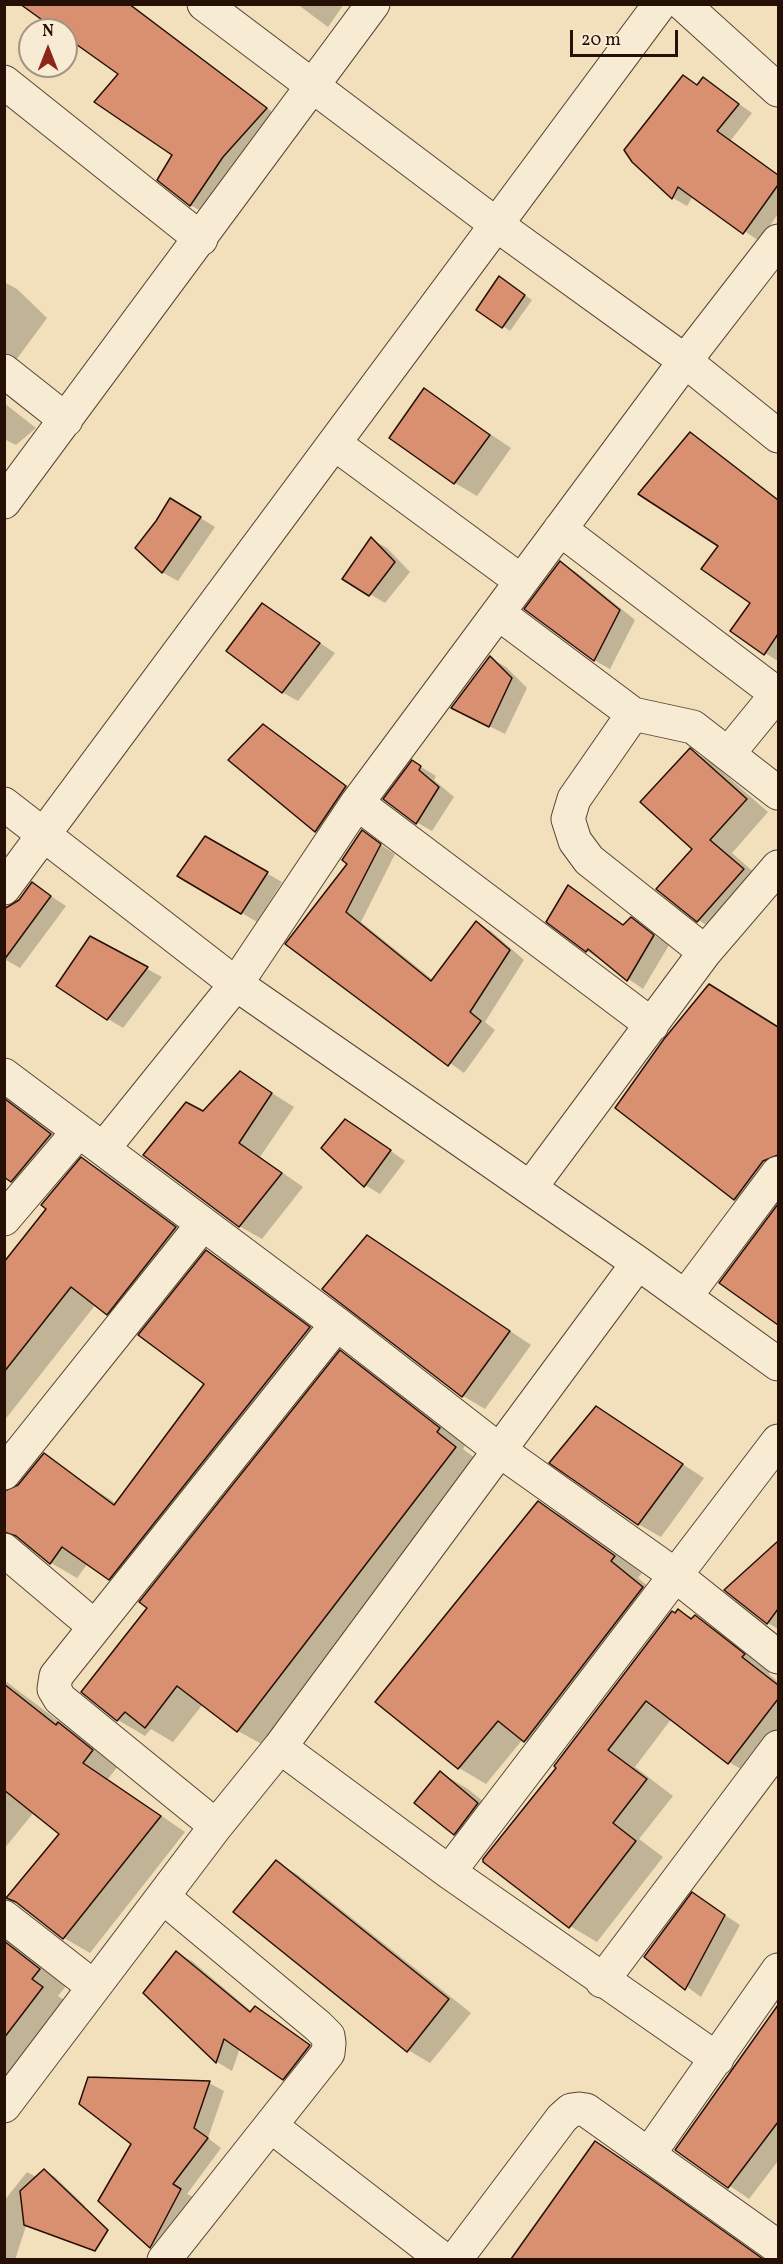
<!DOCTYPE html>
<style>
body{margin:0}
#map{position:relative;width:783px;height:2264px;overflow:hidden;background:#f2e0bc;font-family:Vollkorn,serif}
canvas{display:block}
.frame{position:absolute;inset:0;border:6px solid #261006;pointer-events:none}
.north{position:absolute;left:18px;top:18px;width:60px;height:60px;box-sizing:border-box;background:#f7ebd3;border:2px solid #a39381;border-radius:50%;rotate:0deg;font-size:16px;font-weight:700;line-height:24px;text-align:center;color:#261006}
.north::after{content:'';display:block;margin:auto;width:21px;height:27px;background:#8f2418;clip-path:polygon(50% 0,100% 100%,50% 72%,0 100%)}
.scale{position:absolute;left:570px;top:30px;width:108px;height:27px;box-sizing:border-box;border:3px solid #261006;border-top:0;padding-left:8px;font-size:18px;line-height:21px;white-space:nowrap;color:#261006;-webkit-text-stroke:4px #f7ebd3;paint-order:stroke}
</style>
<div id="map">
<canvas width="783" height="2264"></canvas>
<div class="frame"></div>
<div class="north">N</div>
<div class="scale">20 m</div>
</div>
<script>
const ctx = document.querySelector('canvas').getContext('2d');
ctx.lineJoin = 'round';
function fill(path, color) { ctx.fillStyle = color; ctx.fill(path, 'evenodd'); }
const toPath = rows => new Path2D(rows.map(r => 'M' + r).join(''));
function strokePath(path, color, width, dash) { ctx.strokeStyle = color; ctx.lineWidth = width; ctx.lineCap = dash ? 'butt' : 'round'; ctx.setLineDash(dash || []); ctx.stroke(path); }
fill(toPath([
 [63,4,131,4,280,118,205,213,190,205,175,155,120,74,66,35,66,30,59,30],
 [297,4,344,4,328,27],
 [703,79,752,113,731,140,778,175,778,214,759,241,693,196,687,206,673,198,633,161],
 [4,282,17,289,47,318,16,360,4,366],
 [507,283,532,300,510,331,503,326],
 [425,390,511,448,477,496,455,483],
 [4,403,36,428,16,445,4,439],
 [691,434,778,499,778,661,765,653,752,603,721,545],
 [186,509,215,527,178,581,162,572,158,521],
 [371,539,387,548,410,572,385,603,370,594],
 [560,563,576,572,635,620,610,669,594,660],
 [277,614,335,653,298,701,282,692],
 [490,658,506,667,527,688,505,734,469,716],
 [264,726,361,796,331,840,316,831,230,760],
 [690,750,712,763,768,812,732,853,766,883,720,933,698,920],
 [413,762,436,776,434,780,454,797,432,831,416,822],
 [362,832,395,854,361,922,433,980,476,923,491,931,524,960,485,1022,495,1030,464,1073,287,944,349,864],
 [205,838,282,882,257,922,179,876],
 [32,884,66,906,20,968,4,959,20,900],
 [569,887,625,926,631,919,669,945,643,989,586,950],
 [90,938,162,977,123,1028,108,1019],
 [728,997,778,1028,778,1179,753,1210,735,1199,617,1108],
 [240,1073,294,1107,260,1157,303,1187,262,1239,239,1226,203,1113],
 [4,1096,78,1151,39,1197,4,1175],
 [361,1130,405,1161,380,1194,365,1185],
 [82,1159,108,1174,202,1244,134,1329,96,1304,4,1421,4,1264],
 [778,1206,778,1324,721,1283],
 [389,1250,531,1345,485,1409,463,1396,324,1289],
 [207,1252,233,1267,336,1344,136,1594,88,1563,77,1578,51,1563,10,1531,4,1500,4,1439,30,1459,12,1485,12,1491,44,1455,117,1504,206,1384],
 [340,1352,368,1368,466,1444,463,1449,483,1464,265,1746,238,1731,203,1704,173,1742,151,1729,145,1736,118,1720,83,1692],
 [596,1408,704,1478,661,1537,638,1524],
 [538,1503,566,1518,642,1573,638,1578,670,1604,552,1757,523,1739,486,1784,459,1768,377,1701],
 [773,1548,778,1551,778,1629,768,1623],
 [679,1611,723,1633,771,1671,769,1674,778,1682,778,1750,756,1778,729,1762,672,1718,635,1767,673,1796,639,1839,663,1857,597,1942,570,1926,558,1767],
 [4,1680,118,1766,108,1779,185,1832,90,1953,64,1938,9,1898,61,1833,34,1812,4,1849],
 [441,1773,468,1789,505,1819,482,1849,455,1834],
 [276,1862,298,1875,471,2013,430,2063,408,2050],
 [693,1894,740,1925,701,1997,646,1957],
 [4,1935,66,1986,58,1996,69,2003,4,2091],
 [176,1953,192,1961,252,2012,255,2008,271,2017,324,2056,299,2088,240,2048,232,2071,217,2062,145,1993],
 [778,2007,778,2161,749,2199,677,2150],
 [89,2079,209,2083,224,2091,208,2138,221,2148,187,2194,195,2198,165,2255,151,2246,133,2144],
 [596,2143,611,2152,765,2260,513,2260],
 [44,2171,55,2177,85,2206,71,2243,26,2226,15,2260,4,2260,4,2201,27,2172,38,2178]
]), '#0003');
const building = toPath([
 [20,4,129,4,267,108,223,157,190,206,157,180,172,155,94,102,118,74,66,37,66,30,56,30,20,4],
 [683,75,697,85,703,77,739,104,717,131,778,175,778,185,743,234,678,187,672,199,632,162,624,150,683,75],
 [499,276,525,295,502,328,476,310,499,276],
 [424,388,490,435,454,484,389,438,424,388],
 [690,432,778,500,778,634,764,655,730,631,750,603,701,569,718,546,638,494,690,432],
 [170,498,201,517,162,573,135,548,156,521,170,498],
 [371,537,395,562,369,596,342,579,371,537],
 [560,561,620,610,594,661,524,609,560,561],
 [262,603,320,643,282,693,226,651,262,603],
 [490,656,512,678,489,727,451,708,490,656],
 [263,724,346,786,315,832,228,760,263,724],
 [690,748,747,799,710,840,744,869,697,922,656,889,692,849,640,802,690,748],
 [412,760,421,766,419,770,439,787,416,824,383,799,412,760],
 [362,830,381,844,346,912,431,981,476,921,510,950,470,1012,481,1021,448,1066,285,944,347,864,342,860,362,830],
 [205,836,268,872,241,914,177,876,205,836],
 [32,882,51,896,4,960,4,909,19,900,32,882],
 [568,885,623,925,631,917,654,935,627,981,588,949,586,952,546,922,568,885],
 [90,936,148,967,107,1020,56,986,90,936],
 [709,984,778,1027,778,1155,763,1161,734,1200,615,1108,664,1039,709,984],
 [240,1071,272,1093,239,1143,282,1173,239,1227,143,1155,186,1102,203,1111,240,1071],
 [5,1099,51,1134,11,1182,4,1177,5,1099],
 [345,1119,391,1150,364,1187,321,1148,345,1119],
 [81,1157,176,1227,107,1315,71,1287,4,1372,4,1262,46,1209,41,1205,81,1157],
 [778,1204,778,1325,719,1283,778,1204],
 [367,1235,510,1331,462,1397,322,1289,367,1235],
 [206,1250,310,1327,109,1580,62,1547,50,1564,16,1536,4,1532,4,1491,18,1485,44,1453,114,1505,204,1384,138,1335,206,1250],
 [340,1350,440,1428,437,1432,456,1447,237,1732,177,1686,145,1728,125,1712,117,1721,81,1692,147,1608,139,1602,340,1350],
 [596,1406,683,1464,638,1525,549,1463,596,1406],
 [538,1501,615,1556,611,1561,643,1587,524,1742,498,1721,458,1769,375,1702,538,1501],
 [778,1541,778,1609,767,1624,724,1590,778,1541],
 [678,1609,691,1619,695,1615,745,1654,742,1657,778,1685,778,1699,728,1764,646,1701,608,1750,647,1779,613,1823,636,1841,569,1928,483,1862,483,1859,556,1768,554,1766,672,1611,675,1613,678,1609],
 [4,1684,56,1725,58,1722,93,1750,83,1763,161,1816,63,1939,16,1902,6,1898,59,1834,4,1790,4,1684],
 [440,1771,478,1803,454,1835,414,1803,440,1771],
 [276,1860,449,1999,407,2052,233,1912,276,1860],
 [692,1892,725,1915,685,1990,644,1957,692,1892],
 [4,1941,40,1969,32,1979,43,1987,4,2038,4,1941],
 [176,1951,250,2012,255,2006,310,2045,283,2080,224,2039,216,2063,143,1993,176,1951],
 [778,2005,778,2122,728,2188,675,2150,778,2005],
 [88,2077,210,2081,194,2128,208,2138,173,2184,181,2189,150,2248,98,2201,131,2144,79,2104,88,2077],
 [595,2141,648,2177,763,2259,511,2259,595,2141],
 [44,2169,108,2230,95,2251,24,2225,20,2191,44,2169]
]);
fill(building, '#d89071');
strokePath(building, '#261006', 1.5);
const minor = toPath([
 [204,4,497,225,685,361,778,436],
 [683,4,778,90],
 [4,82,201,239],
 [4,371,66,420],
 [335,444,521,581],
 [4,502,373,4],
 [560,529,777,694,778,692],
 [498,613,633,714,693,727,778,793],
 [633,714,574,799,568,819,575,841,589,860,705,952],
 [728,754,777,694],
 [357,803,652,1025],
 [4,804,236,984,638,1263,778,1364],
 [4,888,660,4],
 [4,1075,337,1324,499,1450,675,1575,778,1657],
 [103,1149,236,984,357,803,685,361,778,241],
 [530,1188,705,952,778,867],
 [4,1219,79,1131],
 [685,1297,778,1173],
 [4,1473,203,1224],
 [4,1550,95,1627],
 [280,1747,449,1872,717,2059],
 [216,1826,60,1699,54,1689,56,1676,337,1324],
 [449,1872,778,1441],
 [163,1897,318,2026,328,2036,329,2043,328,2053,164,2260],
 [4,1917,94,1987],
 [602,1981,778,1747],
 [4,2106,216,1826,280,1747,638,1263],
 [271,2126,444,2260],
 [649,2154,778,1970],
 [455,2260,562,2118,571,2110,579,2109,586,2110,778,2247]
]);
strokePath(minor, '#594434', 35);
strokePath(minor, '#f7ebd3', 33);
</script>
